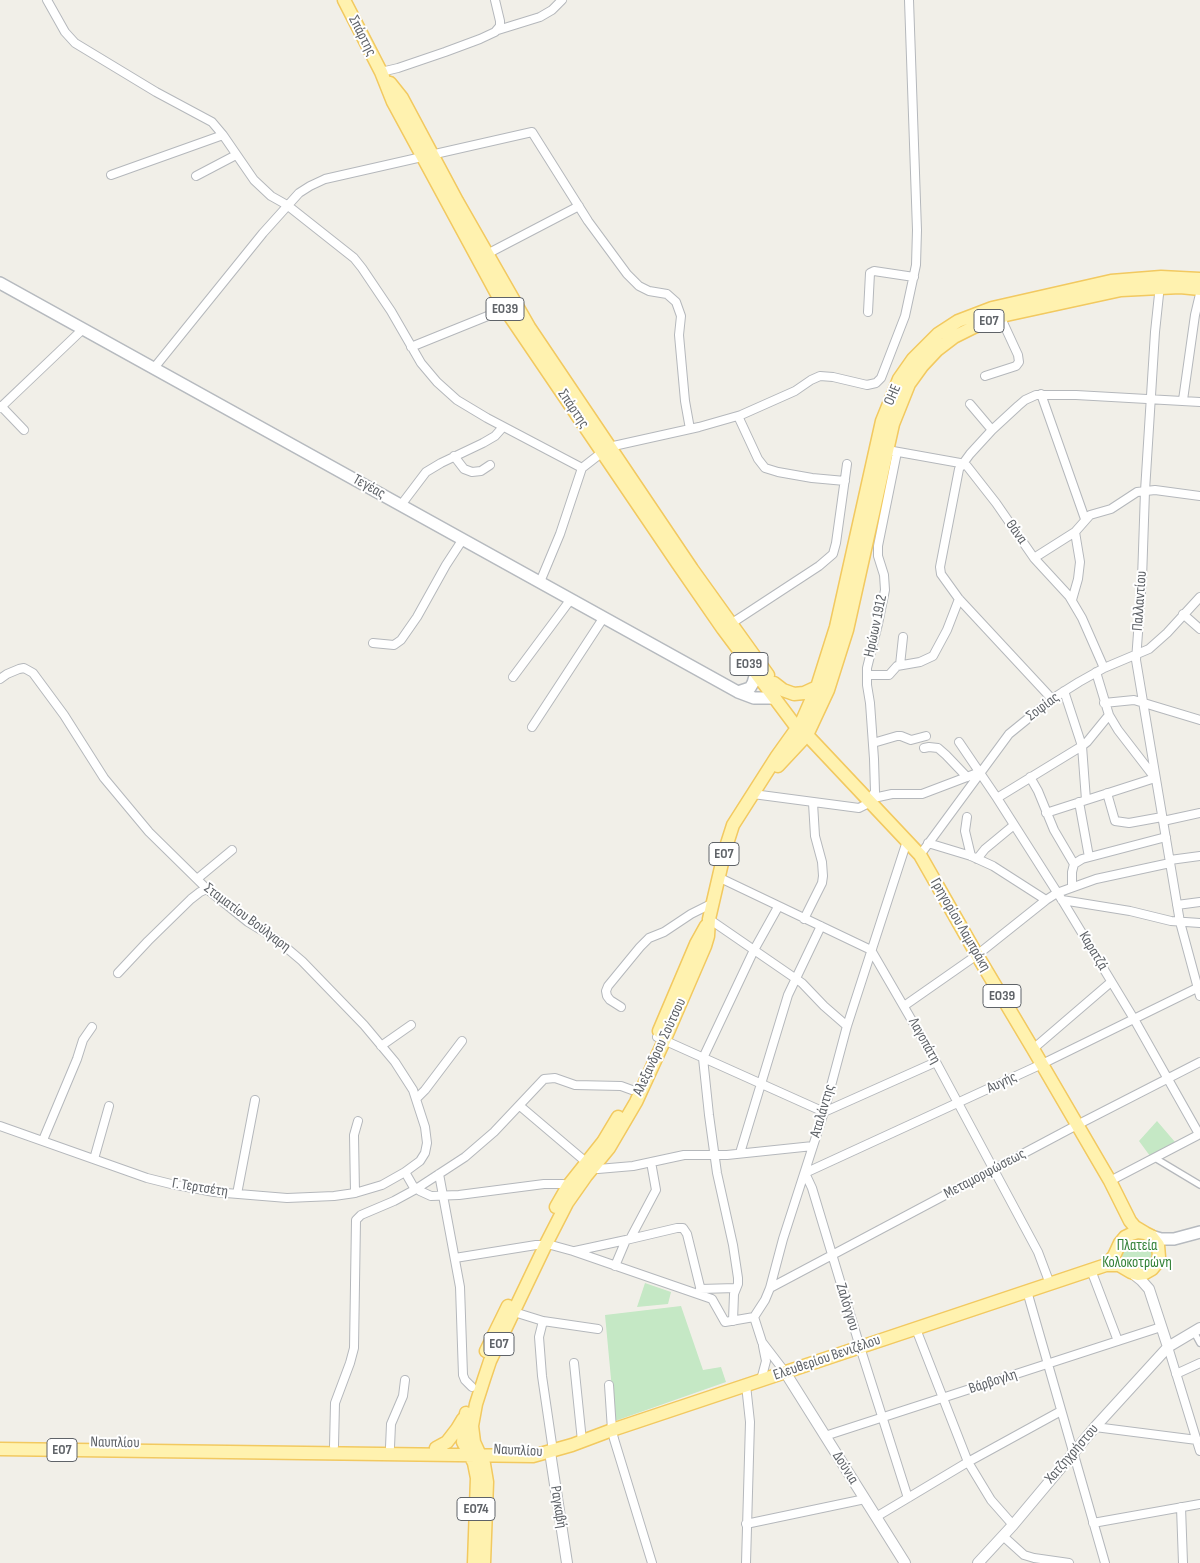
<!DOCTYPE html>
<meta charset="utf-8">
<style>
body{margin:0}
canvas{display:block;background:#f1efe8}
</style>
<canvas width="1200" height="1563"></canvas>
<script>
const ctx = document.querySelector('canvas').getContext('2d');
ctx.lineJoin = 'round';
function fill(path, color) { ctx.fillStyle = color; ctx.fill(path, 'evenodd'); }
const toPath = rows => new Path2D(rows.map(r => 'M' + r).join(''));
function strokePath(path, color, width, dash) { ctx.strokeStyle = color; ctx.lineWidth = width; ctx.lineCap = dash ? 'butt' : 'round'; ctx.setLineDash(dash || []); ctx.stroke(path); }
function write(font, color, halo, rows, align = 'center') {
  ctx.font = font + ' "Sofia Sans Condensed",sans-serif'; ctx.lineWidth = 4; ctx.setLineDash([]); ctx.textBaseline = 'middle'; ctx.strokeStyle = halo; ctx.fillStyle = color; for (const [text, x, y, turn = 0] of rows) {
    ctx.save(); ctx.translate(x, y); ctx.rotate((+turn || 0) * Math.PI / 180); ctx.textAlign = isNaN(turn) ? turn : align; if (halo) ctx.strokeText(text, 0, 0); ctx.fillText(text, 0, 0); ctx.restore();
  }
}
fill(toPath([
 [1157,1121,1175,1142,1150,1156,1139,1141],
 [1141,1239,1151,1246,1153,1254,1152,1261,1140,1271,1124,1263,1122,1256,1122,1252,1127,1243,1134,1240],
 [645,1283,671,1292,668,1304,637,1307],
 [681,1306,703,1370,721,1367,726,1382,615,1421,605,1315]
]), '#c5e8c5');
const pedestrian = toPath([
 [1155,1158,1200,1185],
 [1194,1332,1200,1343]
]);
const minor = toPath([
 [47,0,65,32,75,43,156,92,212,122,223,135,254,180,271,196,287,205,354,258,362,268,391,311,421,363,437,382,457,400,487,418,582,468],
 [498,30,540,17,552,10,562,0],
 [381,72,398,68,445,52,480,39,495,32,500,26,500,21,495,0],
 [111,175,223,135],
 [196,176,236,155],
 [487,254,579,206],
 [1160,285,1155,332,1145,491,1142,579,1136,660,1180,922,1200,996],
 [868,312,870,273,874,271,914,277],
 [411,347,505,309],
 [154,368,263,233,299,193,310,186,325,179,532,132,588,221,627,274,639,286,649,291,667,294,676,302,681,316,679,335,685,401,690,429],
 [985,376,1016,366,1019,362,1018,355,1000,316],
 [1041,394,1085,519],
 [1183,400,1195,315,1200,294],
 [970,404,992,430],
 [1,406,24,430],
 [0,408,83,329],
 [738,416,758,459,765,468,778,472,812,478,845,481],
 [893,451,960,463,967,466,996,503,1034,558,1069,596,1082,618,1104,668],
 [454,456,464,469,472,472,481,471,490,465],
 [401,505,426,472,441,463,483,443,495,436,503,427],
 [1034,558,1075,532,1090,515,1111,509,1137,492,1155,490,1200,496],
 [540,582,560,534,582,468,609,447,699,427,741,415,795,391,811,380,820,376,833,377,867,385,876,383,881,378,905,316,916,265,917,230,909,0],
 [1072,600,1078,579,1080,562,1075,532],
 [1183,614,1200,629],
 [729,625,819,566,833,554,836,543,847,464],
 [373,643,394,645,401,640,417,617,446,565,463,539],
 [900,665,903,637],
 [867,675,889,675,897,666,920,662,933,656,947,630,959,599],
 [513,677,571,599],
 [0,679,7,674,19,669,24,668,33,673,64,715,104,778,149,832,207,889,248,922,276,939,302,961,364,1025,395,1062,413,1090,425,1127,427,1143,425,1153,420,1161,405,1172,382,1185,355,1193,334,1196,287,1198,214,1192,171,1184,147,1178,0,1126],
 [1064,691,1082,746,1086,800],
 [1052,699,959,599,941,574,940,567,959,469,970,454,992,430,1018,406,1025,400,1036,395,1076,395,1200,402],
 [1104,703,1134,700,1200,720],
 [532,727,604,617],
 [959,742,997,798,1062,900,1134,1019,1199,1134],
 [873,743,897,736,901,736,911,740,926,736],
 [924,748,929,747,938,748,946,755,967,777],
 [1030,777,1038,791,1054,830,1074,864,1072,872,1072,887],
 [1107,793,1115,821,1129,823,1162,817],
 [753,794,859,808,865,805,875,792,874,759,870,703,867,685,867,668,878,624,885,590,884,575,878,556,878,546,897,452],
 [997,798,1082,746,1087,742,1109,715],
 [869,799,892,794,922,794,980,772],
 [1079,802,1089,857],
 [1046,813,1155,778,1118,730,1109,715,1096,672],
 [967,817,965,831,971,856],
 [1163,821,1200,813],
 [928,843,971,856,993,866,1046,900],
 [920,855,1009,734,1052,699,1079,682,1104,668,1149,649,1167,633,1200,597],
 [977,859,985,849,1014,825],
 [1170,860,1200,856],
 [1074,864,1082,859,1166,837],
 [718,877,871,950,936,1062,1038,1252,1050,1284],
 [197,879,232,850],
 [1062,900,1130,911,1171,921,1200,923],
 [1177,905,1200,902],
 [709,919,802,983,824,1006,847,1026],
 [804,919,822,883,823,876,822,862,815,836,813,803],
 [118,973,148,941,191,899,200,892,207,889],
 [904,1006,977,955,1046,900,1057,893,1096,879,1170,863],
 [621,1007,610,1000,607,996,606,991,608,986,640,947,649,938,664,932,691,914,713,903],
 [657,1037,824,1112,936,1062],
 [381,1046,411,1025],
 [1033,1049,1111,982],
 [417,1098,425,1090,462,1041],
 [520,1106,586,1162,598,1169,633,1166,684,1155,727,1155,813,1146],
 [43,1140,77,1059,83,1040,92,1027],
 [740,1153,788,995,821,926],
 [94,1159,109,1106],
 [405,1172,413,1186,420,1191,431,1196,459,1195,544,1184,563,1184,571,1187],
 [805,1173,1042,1064,1197,988],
 [805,1173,812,1188,860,1347,908,1498],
 [439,1174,460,1287,463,1375,465,1380,472,1387],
 [1110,1181,1200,1134],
 [355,1193,354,1135,358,1121],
 [237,1194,255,1100],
 [630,1239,656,1190,651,1162],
 [626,1240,677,1228,683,1228,687,1234,702,1295],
 [575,1251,626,1240,615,1266],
 [455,1258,536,1245,551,1245,573,1251,712,1299,725,1322,754,1317],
 [1091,1270,1118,1341],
 [770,1288,1077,1125,1200,1062],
 [700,1289,736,1288],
 [1027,1291,1105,1563],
 [514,1312,543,1321,598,1329],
 [543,1321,539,1337,542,1376,553,1451],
 [733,1321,734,1294,738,1284,738,1278,733,1245,717,1173,709,1115,703,1058,754,950,778,907],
 [916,1329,968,1462,991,1500,1013,1525],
 [1168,1347,1200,1451],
 [574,1363,582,1441],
 [785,1372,762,1342,754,1317,765,1300,770,1288,783,1239,824,1112,847,1026,907,841],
 [1176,1374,1200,1363],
 [761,1380,766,1361,763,1346],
 [609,1385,612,1430,614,1439,652,1563],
 [1095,1427,1197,1440],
 [825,1436,1161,1327],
 [334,1446,335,1403,350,1363,354,1348,356,1220,361,1215,394,1201,416,1189,465,1157,494,1132,544,1079,555,1078,575,1085,621,1086,632,1090],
 [390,1447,391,1424,403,1396,405,1380],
 [1181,1507,1183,1563],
 [876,1517,968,1462,1061,1411],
 [1093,1523,1200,1504],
 [746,1524,865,1499],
 [1003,1536,1024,1555,1034,1558,1069,1563],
 [746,1563,750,1422,746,1385]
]);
const tertiary = toPath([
 [1131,1272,1141,1280,1149,1289,1168,1347],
 [785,1372,905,1563],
 [550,1452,567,1563],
 [978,1563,1013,1525,1095,1427,1168,1347,1200,1328]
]);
const secondary = toPath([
 [0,283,738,692,754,698,775,698],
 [738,692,750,688,753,683,756,673],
 [1151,1236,1161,1239,1174,1239,1200,1232]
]);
const primary = toPath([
 [344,0,381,72,393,102,505,309,678,564,723,629,797,728,807,735,920,855,977,955,1033,1049,1110,1181,1130,1221,1135,1227,1145,1233],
 [390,83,402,98,457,201,529,327,692,569,768,675],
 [774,683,783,690,794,694,804,693,817,687],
 [778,766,807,735,828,690,847,630,893,424,909,384,922,366,937,350,954,337,974,327,1006,315,1121,290,1180,287,1200,289],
 [659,1031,696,944,706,926],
 [556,1207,568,1186,603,1142,618,1117],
 [486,1351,508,1306],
 [466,1413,463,1442,474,1463,477,1478,474,1563],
 [436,1448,447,1442,457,1429,463,1419],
 [0,1449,533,1456,572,1445,612,1430,1106,1265,1119,1265,1131,1272,1138,1274,1145,1273,1152,1269,1156,1264,1159,1257,1158,1245,1151,1236,1145,1233,1138,1232,1131,1234,1125,1237,1120,1243,1114,1256,1106,1265],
 [484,1563,487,1482,484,1464,474,1442,472,1426,476,1404,484,1379,490,1361,546,1244,567,1203,586,1176,609,1148,636,1102,664,1041,705,946,708,936,709,919,725,850,733,825,777,756,802,721,817,687,836,627,882,421,899,379,913,359,938,334,958,321,992,308,1111,281,1161,277,1200,279]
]);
strokePath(pedestrian, '#b5b8bc', 8);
strokePath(minor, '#b5b8bc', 10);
strokePath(tertiary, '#b5b8bc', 12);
strokePath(secondary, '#b6babf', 14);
strokePath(primary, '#f2c960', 15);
strokePath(pedestrian, '#fff', 5.5);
strokePath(minor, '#fff', 8);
strokePath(tertiary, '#fff', 10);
strokePath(secondary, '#fff', 11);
strokePath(primary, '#fff2af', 12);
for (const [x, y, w] of [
 [505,309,38],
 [989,321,30],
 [749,664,38],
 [724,854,30],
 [1002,996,38],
 [499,1344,30],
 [62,1450,30],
 [476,1509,38]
]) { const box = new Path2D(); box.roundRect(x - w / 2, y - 11.5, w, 23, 4); ctx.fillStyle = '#fff'; ctx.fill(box); strokePath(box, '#5f6368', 1); }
write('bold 14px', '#5f6368', null, [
 ["ΕΟ39",505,309],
 ["ΕΟ7",989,321],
 ["ΕΟ39",749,664],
 ["ΕΟ7",724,854],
 ["ΕΟ39",1002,996],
 ["ΕΟ7",499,1344],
 ["ΕΟ7",62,1450],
 ["ΕΟ74",476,1509]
]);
write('15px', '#5f6368', '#fff', [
 ["Σπάρτης",362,36,63],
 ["ΟΗΕ",893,395,-67],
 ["Σπάρτης",573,409,56],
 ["Τεγέας",369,487,29],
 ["Θάνα",1016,532,55],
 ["Παλλαντίου",1140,601,-86],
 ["Ηρώων 1912",876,626,-78],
 ["Σοφίας",1043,707,-37],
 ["Σταματίου Βούλγαρη",247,918,37],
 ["Γρηγορίου Λαμπράκη",960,925,60],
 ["Καρατζά",1093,951,59],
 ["Λαγοπάτη",924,1041,61],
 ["Αλεξανδρου Σούτσου",660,1047,-65],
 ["Αυγής",1002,1083,-25],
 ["Αταλάντης",823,1111,-74],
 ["Μεταμορφώσεως",985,1174,-28],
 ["Γ. Τερτσέτη",200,1188,9],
 ["Ζαλόγγου",847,1307,73],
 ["Ελευθερίου Βενιζέλου",827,1358,-19],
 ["Βάρβογλη",993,1382,-18],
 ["Ναυπλίου",115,1443,1],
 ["Ναυπλίου",518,1451,3],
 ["Χατζηχρήστου",1072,1454,-49],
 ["Δούνια",845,1468,58],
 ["Ραγκαβή",558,1507,81]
]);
write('15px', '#348238', '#fff', [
 ["Πλατεία",1137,1246],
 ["Κολοκοτρώνη",1137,1263]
]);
</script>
